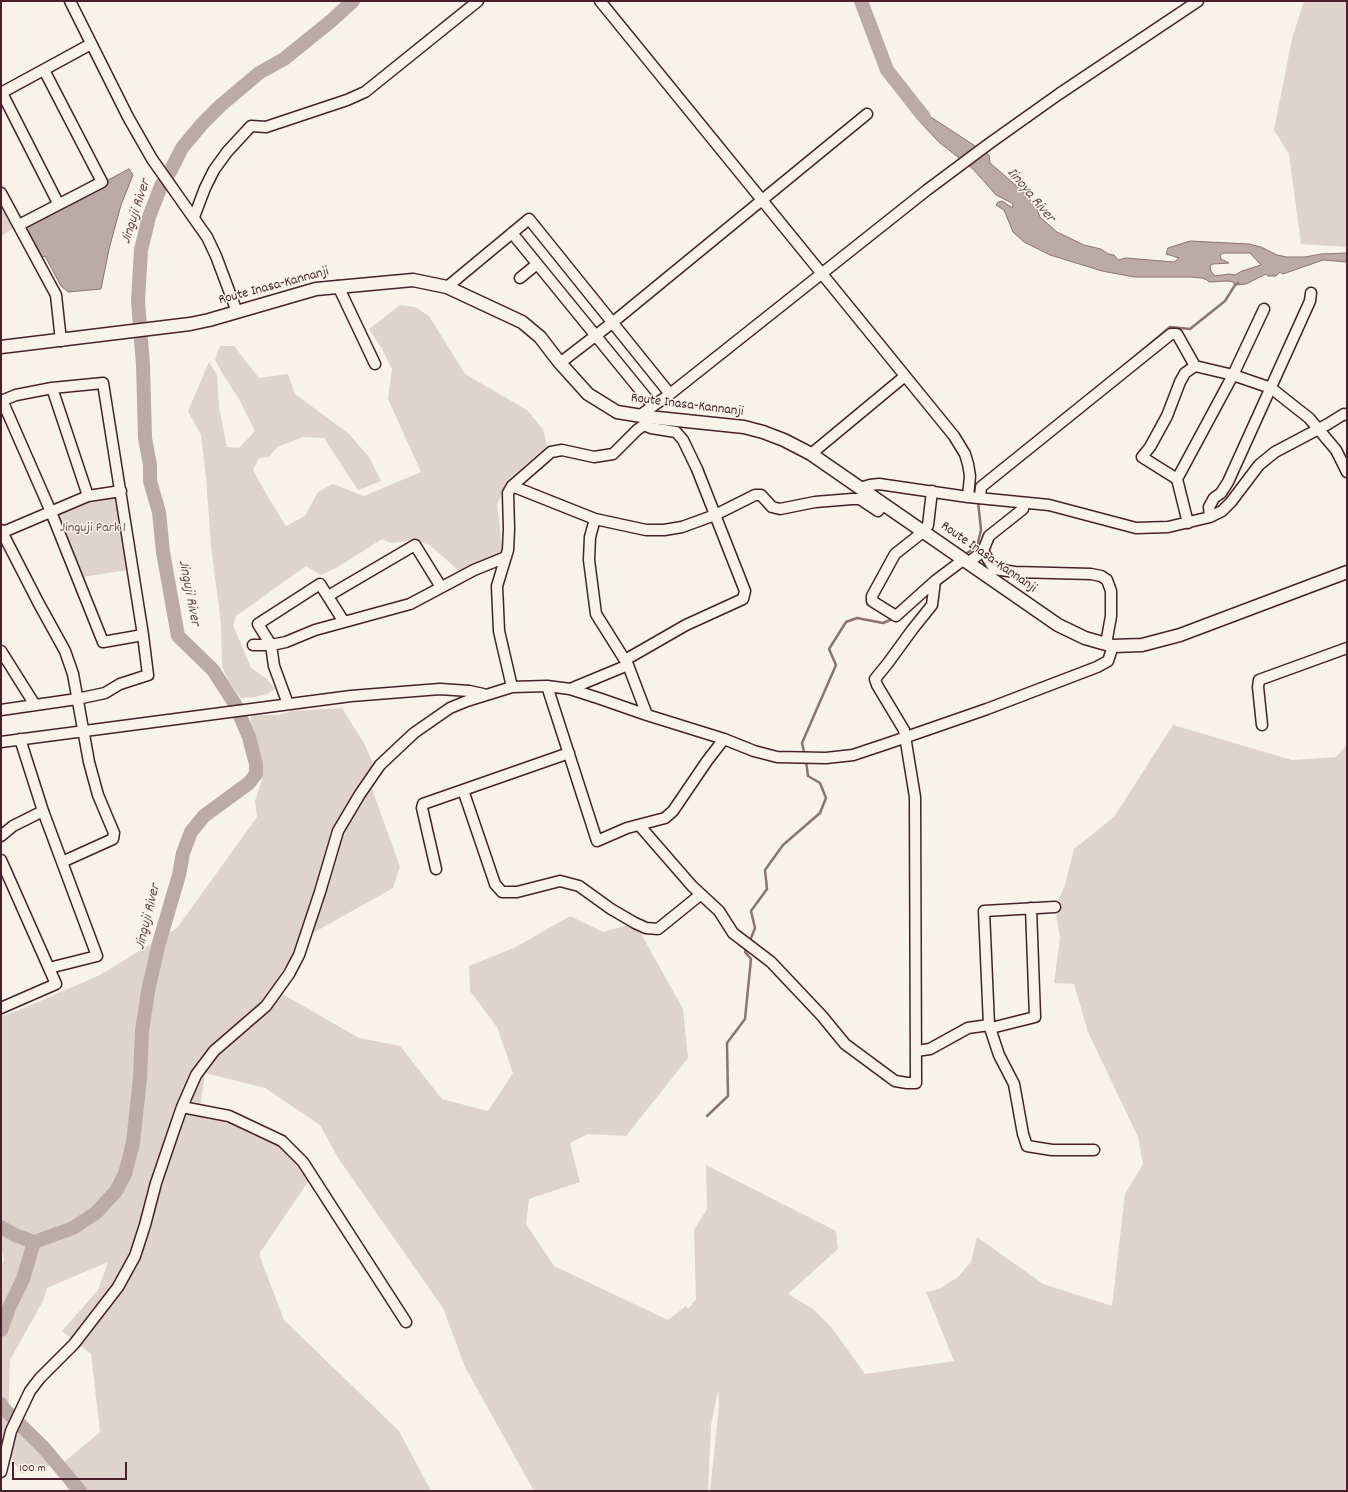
<!DOCTYPE html>
<style>
body{margin:0}
#map{position:relative;width:1348px;height:1492px;overflow:hidden;background:#f7f3e8;font-family:Dekko,sans-serif}
canvas{display:block}
.frame{position:absolute;inset:0;border:2px solid #4a1f2b;pointer-events:none}
.scale{position:absolute;left:12px;top:1462px;width:115px;height:18px;box-sizing:border-box;border:2px solid #4a1f2b;border-top:0;padding-left:5px;font-size:12px;line-height:14px;white-space:nowrap;color:#4a1f2b;-webkit-text-stroke:3px #f7f3e8;paint-order:stroke}
</style>
<div id="map">
<canvas width="1348" height="1492"></canvas>
<div class="frame"></div>
<div class="scale">100 m</div>
</div>
<script>
const ctx = document.querySelector('canvas').getContext('2d');
ctx.lineJoin = 'round';
function fill(path, color) { ctx.fillStyle = color; ctx.fill(path, 'evenodd'); }
const toPath = rows => new Path2D(rows.map(r => 'M' + r).join(''));
function strokePath(path, color, width, dash) { ctx.strokeStyle = color; ctx.lineWidth = width; ctx.lineCap = dash ? 'butt' : 'round'; ctx.setLineDash(dash || []); ctx.stroke(path); }
function write(font, color, halo, rows, align = 'center') {
  ctx.font = font + ' Dekko,sans-serif'; ctx.lineWidth = 3; ctx.setLineDash([]); ctx.textBaseline = 'middle'; ctx.strokeStyle = halo; ctx.fillStyle = color; for (const [text, x, y, turn = 0] of rows) {
    ctx.save(); ctx.translate(x, y); ctx.rotate((+turn || 0) * Math.PI / 180); ctx.textAlign = isNaN(turn) ? turn : align; if (halo) ctx.strokeText(text, 0, 0); ctx.fillText(text, 0, 0); ctx.restore();
  }
}
fill(toPath([
 [1304,1,1347,1,1347,247,1301,244,1289,154,1274,130,1292,39],
 [1,203,14,228,1,236],
 [400,305,415,307,429,316,465,374,527,410,543,429,547,446,509,479,497,504,503,554,460,572,430,545,414,540,391,543,382,539,338,567,321,575,306,566,236,616,233,625,251,668,267,679,275,689,267,694,255,697,241,698,229,682,222,666,221,623,211,547,206,477,201,435,188,411,209,362,217,375,219,407,227,447,239,448,255,431,239,399,222,373,215,360,220,346,234,346,259,378,288,374,295,394,349,434,369,457,381,481,358,490,324,438,303,437,277,447,269,457,259,458,253,470,268,497,286,526,305,516,318,492,333,484,364,496,421,472,388,399,392,369,382,349,369,329],
 [117,496,128,570,82,577,57,514,89,500],
 [342,708,365,745,374,766,368,778,400,867,393,888,304,938,281,973,270,997,277,991,359,1038,400,1046,442,1099,488,1111,513,1073,497,1027,470,991,469,966,516,947,570,916,603,932,635,923,683,1009,688,1058,626,1136,588,1134,570,1143,580,1182,529,1199,526,1224,554,1266,668,1320,686,1306,688,1309,696,1299,694,1230,707,1209,706,1165,836,1231,838,1249,788,1294,813,1309,832,1328,865,1374,954,1361,926,1292,939,1289,958,1277,971,1262,977,1237,1043,1284,1112,1306,1125,1194,1143,1164,1138,1137,1088,1032,1074,984,1054,983,1060,938,1055,907,1065,885,1074,849,1114,817,1173,725,1292,760,1336,757,1347,745,1347,1491,710,1491,719,1406,718,1390,711,1425,708,1491,534,1491,465,1367,443,1308,338,1158,320,1125,265,1088,205,1073,200,1108,233,1118,282,1141,312,1176,259,1254,284,1320,399,1431,431,1491,69,1491,57,1468,100,1432,91,1354,62,1331,98,1290,108,1262,47,1288,43,1301,10,1360,8,1419,57,1464,22,1473,1,1444,1,1266,4,1259,1,1245,1,1016,17,1011,100,975,177,928,257,817,255,801,262,780,258,757,250,740,251,715,279,715,292,711]
]), '#ded4cc');
const water = toPath([
 [915,101,920,110,989,155,990,163,1026,194,1036,207,1040,217,1057,232,1084,245,1101,249,1108,254,1114,255,1118,260,1126,258,1174,262,1179,258,1166,254,1168,248,1190,241,1249,244,1261,247,1277,255,1287,257,1305,257,1321,254,1347,253,1347,262,1323,260,1283,274,1280,272,1276,276,1268,276,1266,274,1246,284,1235,285,1233,282,1228,281,1209,282,1207,280,1202,278,1190,277,1134,277,1102,271,1050,255,1024,242,1013,232,1004,210,996,205,998,202,1002,201,1011,207,1013,207,1012,203,996,195,973,169,940,143,920,122,908,107,915,101],
 [1224,253,1250,253,1261,265,1242,271,1235,275,1229,274,1215,276,1211,271,1210,266,1213,264,1229,263,1221,259,1220,255,1224,253],
 [129,169,133,175,121,205,109,249,101,289,68,292,61,286,45,256,40,258,23,227,26,223,129,169]
]);
fill(water, '#bcaaa7');
strokePath(water, '#8e7275', 1);
strokePath(toPath([
 [1115,373,1170,327,1190,329,1225,301,1235,285,1238,283],
 [967,553,977,546,981,530,978,501],
 [907,600,919,589],
 [805,756,802,743,836,665,829,649,846,622,857,618,883,623,890,620,893,616],
 [749,943,755,928,751,911,767,889,765,870,783,845,820,813,826,798,820,783,808,776,806,761],
 [707,1116,728,1096,727,1043,745,1019,751,959,745,952,747,947]
]), '#8e7275', 2.5);
strokePath(toPath([
 [861,1,887,70,924,117],
 [1,1227,15,1235,34,1242],
 [1,1330,9,1308,23,1279,34,1242,73,1228,97,1212,116,1191,125,1174,133,1143,140,1078,142,1031,148,991,159,943,179,875,183,853,191,832,204,816,249,783,256,774,256,764,249,737,235,704,213,670,178,636,163,552,159,512,150,481,150,465,145,438,143,365,138,301,141,250,149,217,161,186,171,170,182,148,202,124,220,106,259,73,284,59,331,21,353,1],
 [1,1404,3,1408,43,1447,80,1491]
]), '#bcaaa7', 14);
const minor = toPath([
 [70,1,128,117,152,159,207,237,216,256,237,312],
 [600,1,954,436,965,454,968,464,970,476,968,497],
 [1,93,91,44],
 [2,93,58,203],
 [1,193,56,295,61,341],
 [194,217,205,188,214,170,227,152,251,126,266,127,347,100,365,92,478,1],
 [19,225,102,182,44,70],
 [512,233,653,406],
 [520,278,537,264],
 [338,286,375,364],
 [447,287,529,219,670,394],
 [560,363,612,323,867,114],
 [52,388,88,496],
 [2,400,51,512,103,642,143,635],
 [1,401,16,395,52,388,103,383,143,635,148,675,120,684,105,693,77,699,1,710],
 [639,416,670,394,927,190,990,143,1059,94,1198,1],
 [811,454,905,376],
 [1177,479,1142,457,1150,447,1167,416,1180,382,1185,373,1195,366],
 [512,486,595,519,646,530,664,530,682,527,715,515,755,495,761,495,772,507,780,509,815,502,852,499,860,499,878,511,883,504],
 [860,488,870,485,879,484,968,497,1049,505,1136,528,1168,527,1210,517,1222,511,1231,502,1259,465,1275,452,1328,424,1344,414,1347,415],
 [932,491,928,525,923,532,895,554,872,596,872,601,896,616,935,581],
 [980,497,981,487,1171,334,1177,334,1195,366,1233,375,1271,388,1295,407,1309,418,1336,450,1347,472],
 [1210,517,1209,507,1214,498,1221,493,1228,482,1310,301,1311,293],
 [595,519,590,537,589,560,596,614,628,665,647,715],
 [1188,523,1177,479,1233,375,1264,309],
 [1,530,38,602,65,651,73,674,89,762,98,795,114,833,113,839,62,862],
 [1,533,88,496,121,491],
 [983,551,989,536,1023,509,1024,503],
 [968,563,983,551,994,569,1015,572,1091,574,1101,576,1107,580,1111,591,1111,616,1106,644],
 [328,596,415,545,441,587],
 [253,645,271,645,286,642,315,630,410,604,474,570,506,557],
 [1,651,35,705],
 [625,660,686,625,743,599,745,591,697,469,683,440,676,432,651,428,644,425],
 [547,686,597,841,627,828,665,818,673,811,707,761,724,739],
 [512,687,499,631,497,586,508,550,509,529,508,493,512,486,551,452,562,450,594,457,613,454,637,430,644,425,648,417],
 [570,689,628,665],
 [288,704,274,666,271,645,258,624,320,584,344,622],
 [1262,725,1258,687,1259,680,1347,648],
 [1,742,351,696,440,689,469,691,483,694],
 [463,790,495,884,502,892,517,892,560,881,579,886,611,909,635,923,646,928,658,929,700,895],
 [43,811,97,956,49,968],
 [639,825,692,886,719,911,733,933,771,962,822,1016,845,1044,895,1081,907,1083,916,1083,915,797,904,730,877,685,875,679,888,663,912,630,932,605,935,581,963,560],
 [1,836,13,826,43,811,20,739],
 [1,860,56,984,1,1008],
 [436,869,422,808,423,804,569,753],
 [989,1025,984,911,1055,907],
 [991,1028,1035,1017,1031,908],
 [916,1051,930,1049,968,1028,989,1025,999,1055,1014,1084,1023,1134,1027,1146,1052,1150,1094,1150],
 [182,1107,229,1116,282,1141,303,1162,406,1322],
 [1,1472,11,1431,30,1391,40,1378,74,1344,118,1287,135,1256,145,1225,156,1183,172,1136,182,1107,196,1075,214,1051,266,1006,289,974,299,955,320,892,338,831,360,794,380,765,414,733,450,708,467,701,512,687,547,686,570,689,601,699,647,715,724,739,754,751,777,757,826,758,853,755,889,743,987,709,1097,667,1108,661,1113,646]
]);
const major = toPath([
 [1,347,190,324,209,320,316,289,413,280,447,287,522,322,540,337,560,363,588,394,617,412,648,417,744,427,763,432,784,440,811,454,1058,625,1085,638,1113,646,1142,645,1180,635,1347,572]
]);
strokePath(minor, '#4a1f2b', 13);
strokePath(major, '#4a1f2b', 15);
strokePath(minor, '#f7f3e8', 10);
strokePath(major, '#f7f3e8', 12);
write('14px', '#4a1f2b', '#f7f3e8', [
 ["Route Inasa-Kannanji",274,287,-15],
 ["Route Inasa-Kannanji",687,406,7],
 ["Route Inasa-Kannanji",988,558,35]
]);
write('14px', '#6f4c53', '#f7f3e8', [
 ["Jinguji Park 1",93,529]
]);
write('italic 15px', '#6c4950', '#f7f3e8', [
 ["Iinoya River",1030,196,50],
 ["Jinguji River",137,212,-72],
 ["Jinguji River",188,593,79],
 ["Jinguji River",149,917,-76]
]);
</script>
